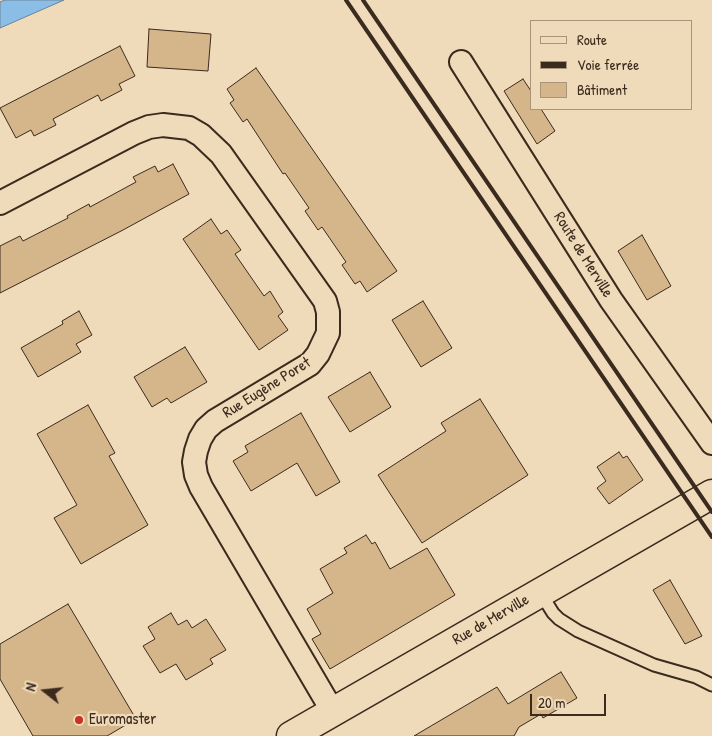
<!DOCTYPE html>
<meta charset="utf-8">
<style>
body{margin:0}
#map{position:relative;width:712px;height:736px;overflow:hidden;background:#efdab9;font-family:"Patrick Hand",sans-serif}
canvas{display:block}
.legend{position:absolute;left:530px;top:20px;width:162px;height:90px;box-sizing:border-box;background:#efdab9;border:1px solid #a7947b;margin:0;padding:6px 9px;list-style:none;font-size:15px;color:#3b2a1e}
.legend li{display:flex;align-items:center;gap:10px;height:25px}
.legend b{width:25px;border:1px solid #a7947b}
.north{position:absolute;left:20px;top:666px;width:50px;height:50px;-webkit-text-stroke:4px #efdab9;paint-order:stroke;rotate:286deg;font-size:14px;font-weight:700;line-height:20px;text-align:center;color:#3b2a1e}
.north::after{content:'';display:block;margin:auto;width:18px;height:22px;background:#3b2a1e;clip-path:polygon(50% 0,100% 100%,50% 72%,0 100%)}
.scale{position:absolute;left:530px;top:694px;width:76px;height:22px;box-sizing:border-box;border:2px solid #3b2a1e;border-top:0;padding-left:6px;font-size:15px;line-height:18px;white-space:nowrap;color:#3b2a1e;-webkit-text-stroke:4px #efdab9;paint-order:stroke}
</style>
<div id="map">
<canvas width="712" height="736"></canvas>
<ul class="legend">
<li><b style="height:6px;background:#efdab9"></b>Route</li>
<li><b style="height:6px;background:#3b2a1e"></b>Voie ferrée</li>
<li><b style="height:14px;background:#d5b68b"></b>Bâtiment</li>
</ul>
<div class="north">N</div>
<div class="scale">20 m</div>
</div>
<script>
const ctx = document.querySelector('canvas').getContext('2d');
ctx.lineJoin = 'round';
function fill(path, color) { ctx.fillStyle = color; ctx.fill(path, 'evenodd'); }
const toPath = rows => new Path2D(rows.map(r => 'M' + r).join(''));
function strokePath(path, color, width, dash) { ctx.strokeStyle = color; ctx.lineWidth = width; ctx.lineCap = dash ? 'butt' : 'round'; ctx.setLineDash(dash || []); ctx.stroke(path); }
function write(font, color, halo, rows, align = 'center') {
  ctx.font = font + ' "Patrick Hand",sans-serif'; ctx.lineWidth = 4.5; ctx.setLineDash([]); ctx.textBaseline = 'middle'; ctx.strokeStyle = halo; ctx.fillStyle = color; for (const [text, x, y, turn = 0] of rows) {
    ctx.save(); ctx.translate(x, y); ctx.rotate((+turn || 0) * Math.PI / 180); ctx.textAlign = isNaN(turn) ? turn : align; if (halo) ctx.strokeText(text, 0, 0); ctx.fillText(text, 0, 0); ctx.restore();
  }
}
const water = toPath([
 [5,0,64,0,0,28,0,2,5,0]
]);
fill(water, '#8bbee7');
strokePath(water, '#6b8397', 1);
const building = toPath([
 [149,29,211,34,208,71,147,67,149,29],
 [120,46,135,76,119,84,122,90,101,101,98,95,53,119,56,125,34,136,31,130,16,138,0,108,120,46],
 [256,68,397,271,367,292,360,281,355,284,342,265,346,262,322,227,318,230,305,211,309,208,296,189,285,173,283,174,247,119,243,122,230,103,234,100,227,89,256,68],
 [523,79,531,91,531,109,541,109,555,131,537,144,504,91,523,79],
 [173,164,189,194,123,230,0,293,0,246,20,236,23,241,68,218,67,216,89,204,90,207,136,182,133,177,155,166,158,172,173,164],
 [211,219,221,234,227,230,241,250,235,254,246,270,264,296,270,291,283,312,278,316,288,330,259,350,183,239,211,219],
 [642,235,671,286,647,300,618,251,642,235],
 [423,301,452,348,421,367,392,320,423,301],
 [79,311,92,335,76,344,81,352,38,377,21,348,63,324,62,321,79,311],
 [185,347,207,382,171,403,167,398,152,407,134,377,185,347],
 [370,372,391,407,350,432,328,397,370,372],
 [480,399,528,475,422,543,378,475,446,431,441,423,480,399],
 [88,405,115,453,109,456,148,525,81,564,54,518,77,505,37,434,88,405],
 [301,413,340,482,316,496,297,463,251,491,233,461,248,452,245,446,301,413],
 [619,452,623,458,627,456,643,480,609,504,597,488,606,481,597,467,619,452],
 [366,535,372,544,375,542,390,569,427,548,455,595,330,669,312,639,321,634,307,609,333,593,320,569,347,553,344,548,366,535],
 [670,580,702,636,685,644,653,590,670,580],
 [68,604,136,719,107,736,33,736,0,679,0,644,68,604],
 [171,613,178,625,187,620,192,628,206,619,226,650,210,659,213,664,186,680,176,664,160,673,143,646,155,639,148,627,171,613],
 [561,672,577,698,543,718,541,714,519,727,514,736,414,736,497,687,508,704,561,672]
]);
fill(building, '#d5b68b');
strokePath(building, '#3b2a1e', 1);
const service = toPath([
 [540,592,553,613,559,619,578,631,654,665,696,677,712,685]
]);
const minor = toPath([
 [461,62,611,300,712,443],
 [0,203,134,133,149,127,163,125,189,128,201,135,221,154,325,301,328,312,328,333,318,354,310,364,215,421,206,429,200,439,196,451,194,462,196,475,201,487,333,712]
]);
const tertiary = toPath([
 [291,736,712,494]
]);
strokePath(service, '#3b2a1e', 15);
strokePath(minor, '#3b2a1e', 26);
strokePath(tertiary, '#3b2a1e', 31);
strokePath(service, '#efdab9', 11);
strokePath(minor, '#efdab9', 22);
strokePath(tertiary, '#efdab9', 28);
strokePath(toPath([
 [346,0,712,537],
 [363,0,712,512]
]), '#3b2a1e', 4);
for (const [x, y, r, color] of [
 [79,720,5,"#c8321e"]
]) { const dot = new Path2D(); dot.arc(x, y, r, 0, 2 * Math.PI); ctx.fillStyle = color; ctx.fill(dot); strokePath(dot, '#efdab9', 2); }
write('16px', '#3b2a1e', '#efdab9', [
 ["Route de Merville",583,255,58],
 ["Rue Eugène Poret",267,388,-32],
 ["Rue de Merville",491,620,-30]
]);
write('16px', '#3b2a1e', '#efdab9', [
 ["Euromaster",89,720]
], 'left');
</script>
